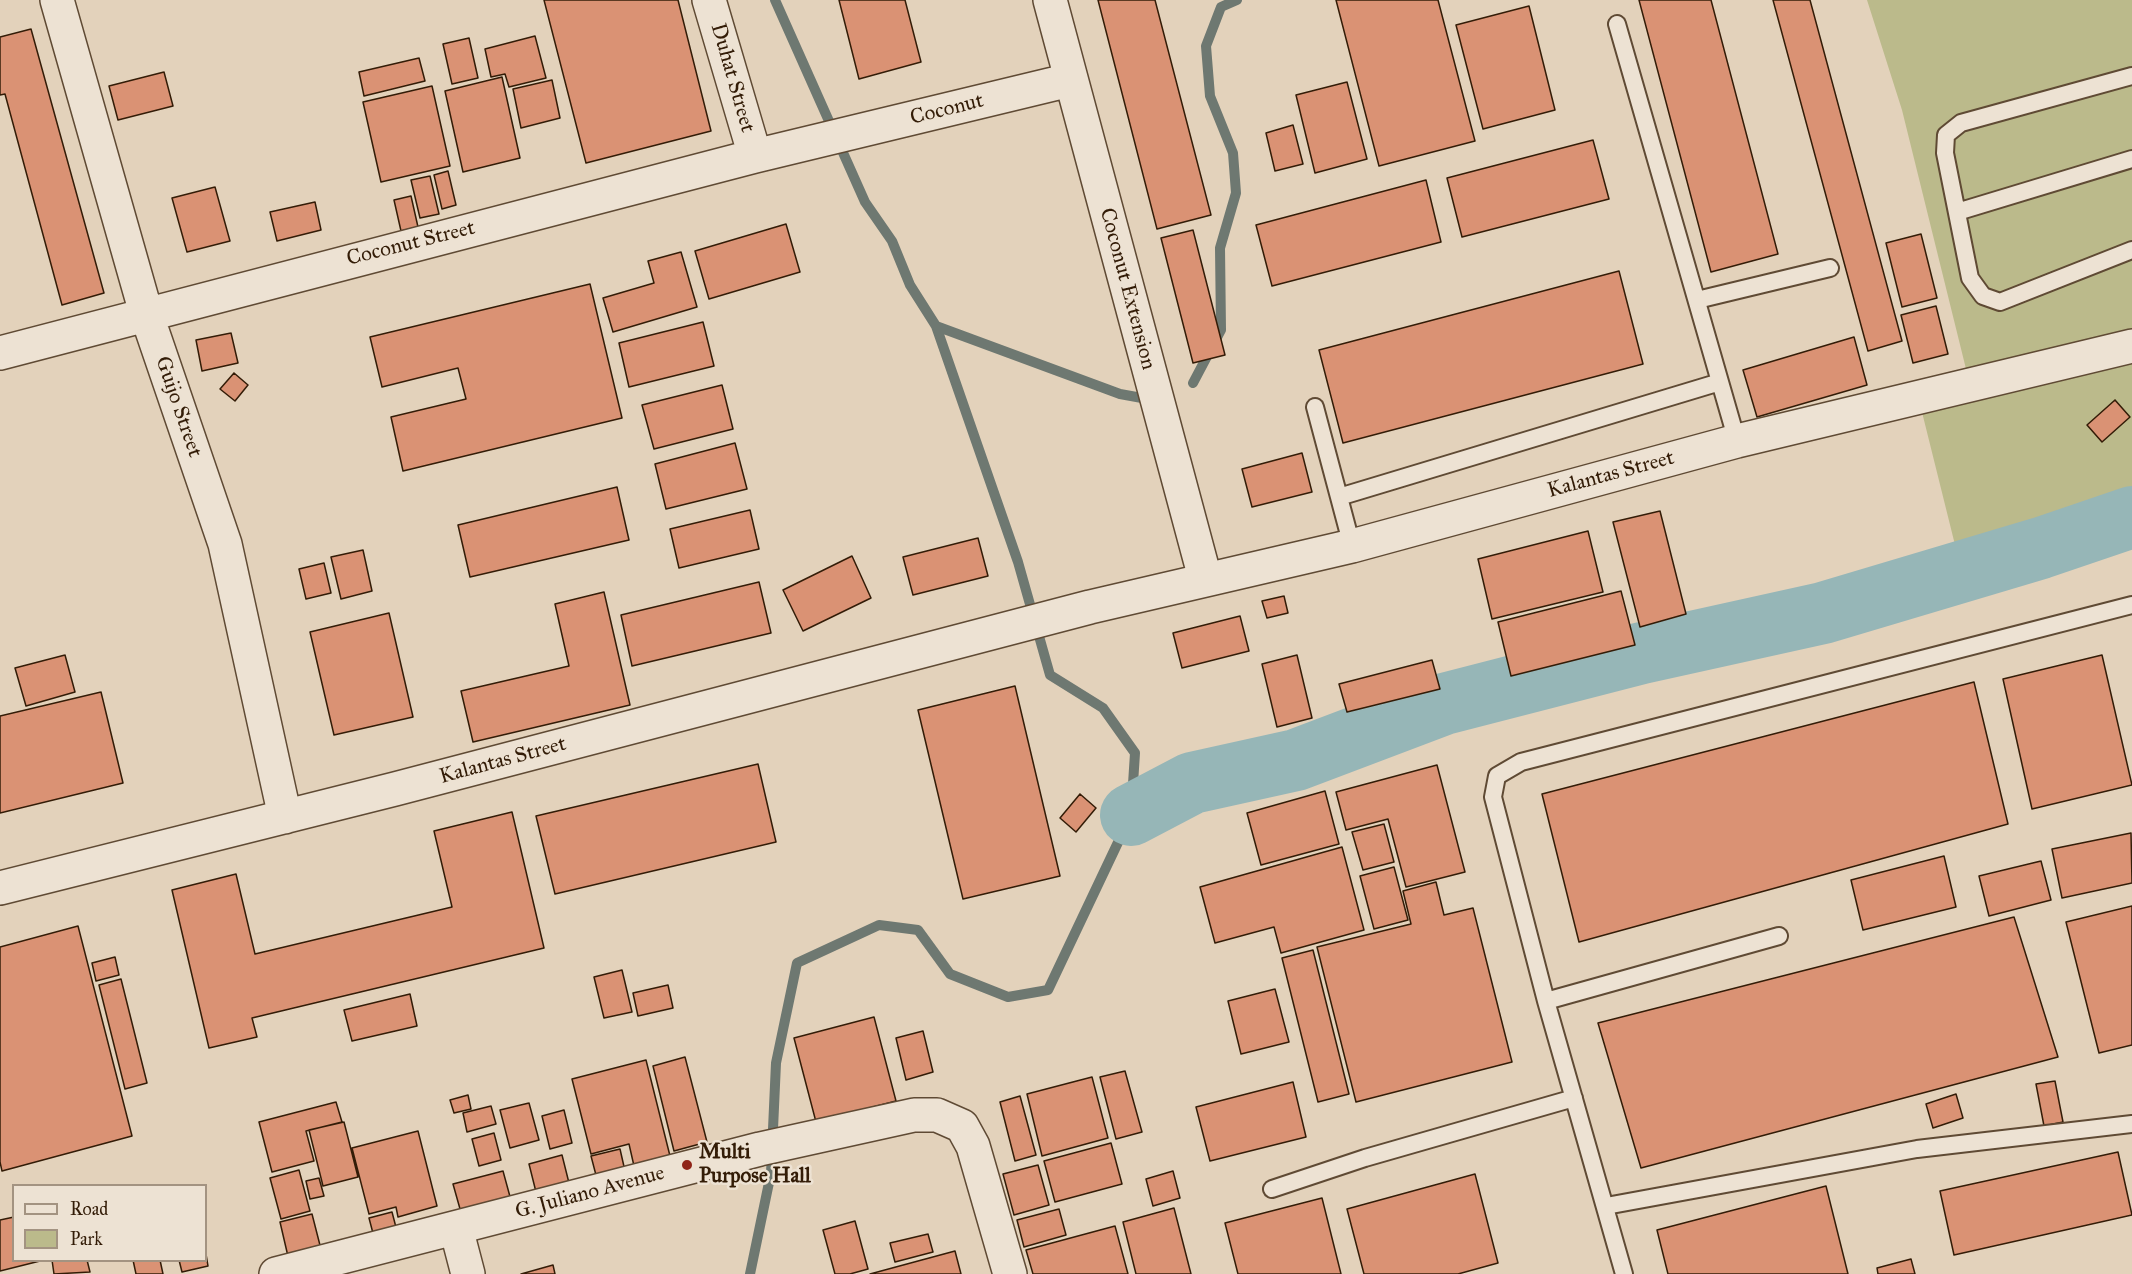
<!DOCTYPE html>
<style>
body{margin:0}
#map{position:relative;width:2132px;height:1274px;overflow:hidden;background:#e3d2bb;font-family:"IM FELL Great Primer",serif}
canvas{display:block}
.legend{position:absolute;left:12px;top:1184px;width:195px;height:78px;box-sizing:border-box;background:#ede2d3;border:2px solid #a39381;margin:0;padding:8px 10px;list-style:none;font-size:18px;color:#331c07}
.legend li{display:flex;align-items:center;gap:12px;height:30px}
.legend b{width:30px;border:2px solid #a39381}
</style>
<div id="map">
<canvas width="2132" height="1274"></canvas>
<ul class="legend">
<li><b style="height:8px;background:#ede2d3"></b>Road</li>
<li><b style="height:16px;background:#bbba8b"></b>Park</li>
</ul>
</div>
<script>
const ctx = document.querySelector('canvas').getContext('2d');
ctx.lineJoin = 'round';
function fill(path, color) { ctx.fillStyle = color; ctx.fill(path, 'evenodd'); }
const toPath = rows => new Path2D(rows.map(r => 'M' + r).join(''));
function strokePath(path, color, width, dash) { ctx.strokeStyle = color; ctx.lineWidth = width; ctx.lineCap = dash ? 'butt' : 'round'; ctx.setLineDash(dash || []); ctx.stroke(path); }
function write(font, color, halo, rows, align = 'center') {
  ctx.font = font + ' "IM FELL Great Primer",serif'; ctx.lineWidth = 5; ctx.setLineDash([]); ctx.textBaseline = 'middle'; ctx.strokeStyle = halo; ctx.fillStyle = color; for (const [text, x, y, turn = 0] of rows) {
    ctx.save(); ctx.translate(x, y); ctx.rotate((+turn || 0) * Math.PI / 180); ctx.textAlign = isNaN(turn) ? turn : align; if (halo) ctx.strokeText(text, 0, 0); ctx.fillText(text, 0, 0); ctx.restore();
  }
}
fill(toPath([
 [1867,0,2132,0,2132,513,1960,565,1917,392,1968,377,1902,110]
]), '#bbba8b');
strokePath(toPath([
 [936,326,1120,394,1142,398],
 [1193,383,1221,330,1220,248,1236,193,1233,153,1210,96,1206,46,1221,7,1237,0],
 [750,1274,771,1173,776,1063,797,963,879,925,918,930,950,974,1008,997,1048,990,1131,815,1135,753,1103,708,1050,675,1018,562,936,326,910,285,892,241,865,202,775,0]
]), '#6e7871', 10);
strokePath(toPath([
 [1131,815,1192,783,1296,760,1444,704,1642,653,1823,613,2041,548,2132,517]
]), '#96b6b7', 62);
const building = toPath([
 [544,0,678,0,711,131,586,163,544,0],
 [839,0,905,0,921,62,859,79,839,0],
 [1098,0,1155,0,1211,215,1157,229,1098,0],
 [1336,0,1438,0,1475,141,1379,166,1336,0],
 [1639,0,1711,0,1778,254,1711,272,1639,0],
 [1773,0,1810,0,1902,341,1868,351,1773,0],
 [1529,6,1555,110,1483,129,1456,25,1529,6],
 [31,29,104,293,62,305,5,94,0,95,0,37,31,29],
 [535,36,546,78,509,87,505,74,491,77,485,49,535,36],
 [469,38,478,78,452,84,443,44,469,38],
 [419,58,425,81,364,96,359,72,419,58],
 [164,72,173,106,118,120,109,86,164,72],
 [502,77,520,158,463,172,445,91,502,77],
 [552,80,560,118,521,128,513,89,552,80],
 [1347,82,1367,159,1315,173,1296,95,1347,82],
 [432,86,450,166,381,182,363,102,432,86],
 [1293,125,1303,164,1275,171,1266,133,1293,125],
 [1593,140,1609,199,1462,237,1447,178,1593,140],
 [448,171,456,205,442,209,434,175,448,171],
 [430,176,439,214,420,218,411,180,430,176],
 [1426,180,1441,242,1272,286,1256,225,1426,180],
 [215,187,230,241,187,252,172,198,215,187],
 [411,196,418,227,401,231,394,200,411,196],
 [315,202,321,230,277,241,270,212,315,202],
 [786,224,800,272,709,299,695,251,786,224],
 [1193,230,1225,355,1193,363,1161,238,1193,230],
 [1921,234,1937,298,1902,307,1886,243,1921,234],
 [681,252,697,307,613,332,603,298,654,283,648,261,681,252],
 [1619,271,1643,364,1343,443,1319,350,1619,271],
 [590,284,622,418,403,471,391,417,466,399,458,368,382,387,370,337,590,284],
 [1936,306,1948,354,1913,363,1901,315,1936,306],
 [703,322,714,366,629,387,619,343,703,322],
 [231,333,238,363,202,371,196,340,231,333],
 [1854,337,1867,385,1757,417,1743,370,1854,337],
 [234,373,248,385,235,401,220,389,234,373],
 [722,385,733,429,654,449,642,405,722,385],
 [2115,400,2130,417,2102,442,2087,425,2115,400],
 [735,443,747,489,666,509,655,464,735,443],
 [1302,453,1312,492,1252,507,1242,469,1302,453],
 [617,487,629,540,470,577,458,525,617,487],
 [750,510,759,549,679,568,670,529,750,510],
 [1660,511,1686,614,1640,627,1613,522,1660,511],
 [1588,531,1603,592,1492,619,1478,559,1588,531],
 [978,538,988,576,913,595,903,557,978,538],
 [363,550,372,591,341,599,331,557,363,550],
 [852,556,871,598,803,631,783,590,852,556],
 [324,563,331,593,306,599,299,569,324,563],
 [759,582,771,633,632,666,621,615,759,582],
 [1621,591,1635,645,1511,676,1498,622,1621,591],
 [604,592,630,705,473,742,461,691,569,666,555,604,604,592],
 [1284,596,1288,613,1267,618,1262,601,1284,596],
 [389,613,413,717,334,735,310,632,389,613],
 [1240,616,1249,651,1182,668,1173,633,1240,616],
 [65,655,75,692,26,706,15,668,65,655],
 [1297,655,1312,718,1277,727,1262,664,1297,655],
 [2102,655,2132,785,2032,809,2003,679,2102,655],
 [1432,660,1440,689,1347,712,1339,684,1432,660],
 [1974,682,2008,824,1579,942,1542,794,1974,682],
 [1015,686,1060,876,963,899,918,710,1015,686],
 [101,692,123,783,0,813,0,716,101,692],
 [758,764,776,842,555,894,536,816,758,764],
 [1437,765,1465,872,1406,887,1388,819,1346,830,1336,792,1437,765],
 [1325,791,1339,844,1261,865,1247,813,1325,791],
 [1080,794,1096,808,1076,832,1060,818,1080,794],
 [512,812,544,948,252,1018,257,1037,209,1048,172,890,236,874,255,954,452,907,434,831,512,812],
 [1384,824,1394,862,1363,870,1352,832,1384,824],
 [2131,833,2132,883,2062,898,2052,849,2131,833],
 [1342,847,1364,930,1281,953,1274,927,1215,943,1200,887,1342,847],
 [1944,856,1956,907,1863,930,1851,880,1944,856],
 [2041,861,2051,900,1989,916,1979,876,2041,861],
 [1394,867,1408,920,1374,929,1360,876,1394,867],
 [1436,882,1444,915,1473,908,1512,1062,1356,1102,1317,947,1411,924,1403,891,1436,882],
 [2132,906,2132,1045,2099,1053,2066,922,2132,906],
 [2014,917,2058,1057,1641,1168,1598,1023,2014,917],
 [78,926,132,1136,2,1171,0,1162,0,947,78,926],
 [1313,950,1349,1094,1318,1102,1282,958,1313,950],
 [115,957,119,975,96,981,92,963,115,957],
 [622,970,632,1012,604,1018,594,977,622,970],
 [121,979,147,1083,125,1089,99,985,121,979],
 [668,985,673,1008,638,1016,633,993,668,985],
 [1275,989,1289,1042,1241,1054,1228,1001,1275,989],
 [410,994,417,1026,352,1041,344,1010,410,994],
 [874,1017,896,1101,816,1122,794,1038,874,1017],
 [923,1031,933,1072,906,1080,896,1038,923,1031],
 [685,1057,707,1142,674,1151,653,1066,685,1057],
 [646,1060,670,1156,634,1166,629,1144,591,1154,572,1079,646,1060],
 [1125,1071,1142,1132,1116,1139,1100,1077,1125,1071],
 [1092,1077,1108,1138,1042,1156,1027,1094,1092,1077],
 [2055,1081,2063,1122,2044,1126,2036,1084,2055,1081],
 [1293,1082,1306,1137,1210,1161,1196,1107,1293,1082],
 [1956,1094,1963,1118,1933,1128,1926,1104,1956,1094],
 [468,1095,471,1109,454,1113,450,1100,468,1095],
 [1020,1096,1036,1155,1015,1161,1000,1102,1020,1096],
 [336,1102,342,1122,306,1131,314,1161,272,1172,259,1122,336,1102],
 [529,1103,539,1140,510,1148,500,1110,529,1103],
 [491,1106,496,1124,467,1132,463,1113,491,1106],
 [564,1110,572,1143,550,1149,542,1116,564,1110],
 [344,1122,358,1177,323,1186,309,1130,344,1122],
 [418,1131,437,1206,398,1217,396,1207,369,1214,352,1148,418,1131],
 [494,1133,501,1160,479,1166,472,1139,494,1133],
 [1111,1143,1122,1184,1055,1202,1044,1161,1111,1143],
 [620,1149,625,1171,597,1179,591,1156,620,1149],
 [2118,1152,2132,1215,1954,1255,1940,1191,2118,1152],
 [562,1155,569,1183,536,1192,529,1164,562,1155],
 [1038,1165,1049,1205,1014,1215,1003,1174,1038,1165],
 [299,1170,310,1211,281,1219,270,1178,299,1170],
 [503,1171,512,1204,462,1216,453,1184,503,1171],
 [1173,1171,1180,1198,1153,1206,1146,1179,1173,1171],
 [1475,1174,1498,1263,1458,1274,1364,1274,1347,1209,1475,1174],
 [319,1178,324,1196,310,1199,306,1181,319,1178],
 [1826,1186,1848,1274,1668,1274,1657,1230,1826,1186],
 [1322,1198,1341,1274,1238,1274,1225,1223,1322,1198],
 [1174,1208,1191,1274,1136,1274,1123,1222,1174,1208],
 [1059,1209,1066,1235,1024,1247,1017,1220,1059,1209],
 [392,1212,398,1235,375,1241,369,1218,392,1212],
 [312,1214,323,1257,290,1265,280,1222,312,1214],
 [14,1217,14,1260,44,1260,0,1271,0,1220,14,1217],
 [855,1221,868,1269,850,1274,835,1274,823,1230,855,1221],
 [1115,1226,1128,1274,1033,1274,1026,1250,1115,1226],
 [928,1234,933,1252,895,1262,890,1243,928,1234],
 [955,1251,961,1274,870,1274,955,1251],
 [206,1254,208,1266,182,1272,179,1260,206,1260,206,1254],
 [1911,1259,1915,1274,1878,1274,1877,1268,1911,1259],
 [52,1260,87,1260,90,1272,54,1274,52,1260],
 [133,1260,160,1260,163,1274,136,1274,133,1260],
 [553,1265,555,1274,521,1274,553,1265]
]);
fill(building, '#da9274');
strokePath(building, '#331c07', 1.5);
const lane = toPath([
 [1617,24,1737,441],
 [2132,76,1961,123,1946,135,1945,153,1970,278,1983,296,2000,302,2132,250],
 [1957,212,2132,159],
 [1697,300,1830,268],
 [1315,407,1352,546],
 [1339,497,1720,382],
 [1546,1001,1779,936],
 [1272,1189,1365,1158,1574,1098],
 [1606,1206,1917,1149,2132,1124],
 [1624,1274,1546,1001,1493,797,1497,776,1521,762,2132,605]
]);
const street = toPath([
 [57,0,146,313,225,544,285,817],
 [709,0,755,156],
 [1050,0,1205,578],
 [0,353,755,156,1070,80],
 [0,888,395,789,1090,607,1352,546,1737,441,2132,346],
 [456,1228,468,1274],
 [276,1274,760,1149,914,1115,937,1115,962,1126,973,1146,1010,1274]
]);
strokePath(lane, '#5f4a34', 20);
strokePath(street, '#5f4a34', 36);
strokePath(lane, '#ede2d3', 16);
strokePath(street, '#ede2d3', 33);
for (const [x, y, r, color] of [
 [687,1165,6,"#8f2418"]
]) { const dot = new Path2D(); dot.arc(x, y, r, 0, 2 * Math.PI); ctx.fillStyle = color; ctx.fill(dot); strokePath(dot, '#ede2d3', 2); }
write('21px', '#331c07', '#ede2d3', [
 ["Duhat Street",732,78,74],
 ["Coconut",947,110,-14],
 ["Coconut Street",411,244,-14],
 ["Coconut Extension",1127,289,75],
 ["Guijo Street",178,407,71],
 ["Kalantas Street",1611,475,-15],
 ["Kalantas Street",503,761,-15],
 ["G. Juliano Avenue",590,1193,-15]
]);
write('bold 21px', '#331c07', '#ede2d3', [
 ["Multi",699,1153],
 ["Purpose Hall",699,1177]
], 'left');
</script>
